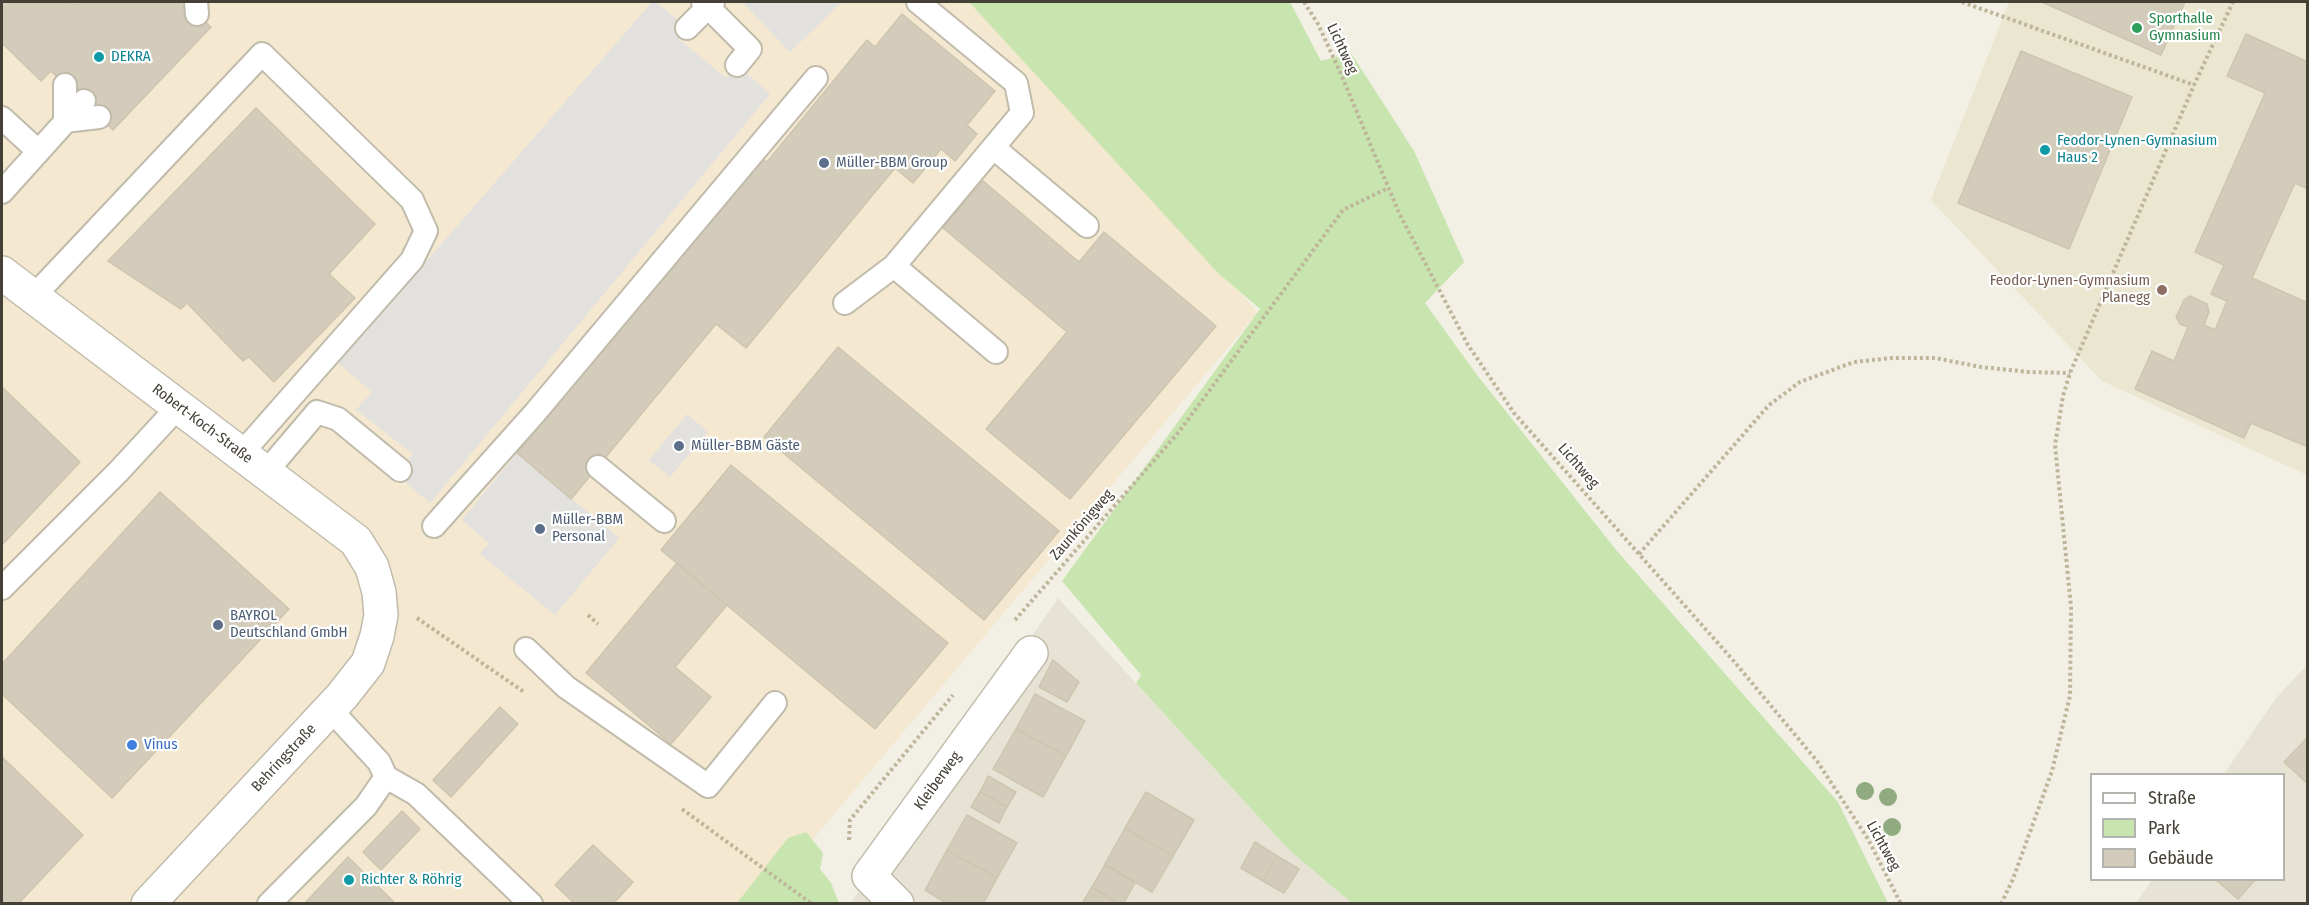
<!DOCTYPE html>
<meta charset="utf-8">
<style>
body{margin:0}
#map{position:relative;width:2309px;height:905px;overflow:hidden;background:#f2efe5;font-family:"Fira Sans Condensed",sans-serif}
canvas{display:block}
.frame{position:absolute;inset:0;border:3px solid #444035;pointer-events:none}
.legend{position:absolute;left:2090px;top:773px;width:195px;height:108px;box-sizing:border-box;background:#fff;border:2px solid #b4b3ae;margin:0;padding:8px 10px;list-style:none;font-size:18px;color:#444035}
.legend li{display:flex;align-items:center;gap:12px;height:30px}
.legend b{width:30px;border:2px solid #b4b3ae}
</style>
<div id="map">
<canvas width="2309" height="905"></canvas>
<div class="frame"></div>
<ul class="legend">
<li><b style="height:8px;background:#fff"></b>Straße</li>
<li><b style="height:16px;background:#c8e5af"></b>Park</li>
<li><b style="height:16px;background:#d3ccbb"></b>Gebäude</li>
</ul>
</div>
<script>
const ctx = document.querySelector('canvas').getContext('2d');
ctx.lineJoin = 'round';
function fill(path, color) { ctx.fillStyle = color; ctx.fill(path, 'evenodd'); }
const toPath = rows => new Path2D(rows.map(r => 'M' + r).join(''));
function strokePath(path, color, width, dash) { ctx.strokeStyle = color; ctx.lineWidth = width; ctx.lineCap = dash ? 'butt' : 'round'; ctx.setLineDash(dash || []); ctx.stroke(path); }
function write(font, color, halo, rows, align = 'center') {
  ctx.font = font + ' "Fira Sans Condensed",sans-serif'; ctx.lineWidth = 4.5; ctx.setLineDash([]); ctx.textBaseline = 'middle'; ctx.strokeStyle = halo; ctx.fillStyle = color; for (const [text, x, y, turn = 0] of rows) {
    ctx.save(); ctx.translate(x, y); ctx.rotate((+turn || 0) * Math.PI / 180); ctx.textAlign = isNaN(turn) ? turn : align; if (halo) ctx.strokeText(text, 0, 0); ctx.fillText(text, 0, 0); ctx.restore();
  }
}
fill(toPath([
 [1058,598,1289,850,1352,903,850,904],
 [2307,665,2307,903,2135,904,2152,880,2284,880,2284,774,2224,774,2276,698]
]), '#e6e2d4');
fill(toPath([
 [2,2,971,2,1258,312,759,903,2,904]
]), '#f4e8d1');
fill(toPath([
 [2009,2,2307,2,2307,475,2102,381,1931,200]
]), '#ebe6d0');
fill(toPath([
 [969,2,1290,2,1321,61,1351,53,1414,151,1464,262,1425,303,1477,375,1617,551,1838,802,1888,903,1352,903,1289,850,1136,683,1141,675,1062,581,1260,309,1218,273],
 [806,832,823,853,820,869,831,883,839,903,737,903,788,838]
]), '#c8e5af');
fill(toPath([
 [652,2,656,2,687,28,679,39,726,78,737,65,770,94,430,503,408,485,400,470,413,454,356,410,372,392,338,363],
 [742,2,842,2,790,52],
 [687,414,708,432,670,477,649,460],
 [517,453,619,538,555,615,480,554,489,543,462,520]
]), '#e3e1de');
const building = toPath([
 [2,2,71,2,75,5,79,2,184,2,211,27,113,130,51,71,41,81,2,43,2,2],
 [2042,2,2185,2,2161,55,2042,2],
 [902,14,995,91,967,125,977,134,955,161,941,149,913,183,895,168,746,348,716,324,571,499,517,453,761,158,767,162,867,40,875,47,902,14],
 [2246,34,2308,62,2308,189,2295,183,2252,278,2308,303,2308,447,2251,423,2244,438,2135,389,2152,351,2174,361,2188,327,2180,324,2176,317,2184,300,2190,296,2207,304,2209,312,2204,325,2215,330,2227,301,2211,294,2224,265,2195,252,2265,93,2227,76,2246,34],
 [2021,51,2132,97,2069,249,1958,203,2021,51],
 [256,108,375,224,329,274,355,298,274,382,249,357,243,361,187,303,181,309,108,261,256,108],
 [983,181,1079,262,1104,232,1216,326,1070,499,986,429,1067,332,943,228,983,181],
 [838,347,1059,531,984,620,764,437,838,347],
 [2,387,80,462,2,545,2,387],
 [731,465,948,643,875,729,661,550,731,465],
 [160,492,289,609,112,798,2,694,2,664,160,492],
 [677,563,727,605,675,667,711,697,671,744,586,673,677,563],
 [1053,660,1079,682,1067,702,1039,687,1053,660],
 [1035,694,1085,721,1066,756,1016,729,1035,694],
 [500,707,518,724,451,797,433,780,500,707],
 [1016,729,1066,756,1043,797,993,769,1016,729],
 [2308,737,2308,784,2284,762,2308,737],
 [2,757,83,835,18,904,2,904,2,757],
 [988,776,1016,792,1007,807,980,792,988,776],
 [980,792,1007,807,999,823,971,807,980,792],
 [1146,792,1194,820,1173,856,1125,828,1146,792],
 [402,811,420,829,381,870,363,852,402,811],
 [967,815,1017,843,997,878,947,850,967,815],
 [1125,828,1173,856,1152,892,1105,864,1125,828],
 [1255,842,1277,856,1263,881,1241,868,1255,842],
 [593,845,633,882,613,904,575,904,555,885,593,845],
 [947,850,997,878,983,904,948,904,925,890,947,850],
 [1277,856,1299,869,1284,893,1263,881,1277,856],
 [348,857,396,904,304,904,348,857],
 [1105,865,1135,883,1123,904,1119,904,1092,887,1105,865],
 [2216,880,2255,880,2238,899,2216,880],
 [1092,887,1119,904,1082,904,1092,887]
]);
fill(building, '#d3ccbb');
strokePath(building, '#cec5af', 1.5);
const lane = toPath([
 [196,2,197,14],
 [703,2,750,49,737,65],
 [687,28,713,2],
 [2,118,38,151],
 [65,121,65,85],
 [65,121,99,117],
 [994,148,1087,226],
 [2,192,84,101],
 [894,266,996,352],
 [33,297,262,54,412,200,426,231,412,260,241,454],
 [845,303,894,266,1022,113,1016,83,918,2],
 [598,467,664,521],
 [266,472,317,412,338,419,400,470],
 [434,526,534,414,816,78],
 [2,588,118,472,179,406],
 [526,649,566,687,708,786,775,703],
 [386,777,416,794,531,904],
 [269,904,366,806,386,777,379,762,330,709]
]);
const street = toPath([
 [2,273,356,541,372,567,379,592,381,615,377,636,368,663,342,696,148,904],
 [897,904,869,876,1031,653]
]);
strokePath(lane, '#c0bbab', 26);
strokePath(street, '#c0bbab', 36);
strokePath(toPath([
 [1304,2,1318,24,1341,74,1399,213,1468,345,1514,413,1732,659,1817,761,1868,839,1901,904],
 [1962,2,2194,85],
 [1639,554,1769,405,1800,382,1854,362,1892,358,1935,358,1981,367,2029,372,2070,373],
 [588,615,598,624],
 [417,618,524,692],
 [1015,620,1178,433,1343,210,1388,188],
 [682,809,812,904],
 [849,840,850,820,953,695],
 [2001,904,2013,879,2052,771,2070,696,2071,607,2055,445,2063,396,2070,373,2194,85,2233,2]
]), '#beb59a', 4, [3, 3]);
strokePath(lane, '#fff', 22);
strokePath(street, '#fff', 33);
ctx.fillStyle = '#90ab7f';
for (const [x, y] of [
 [1865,791],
 [1888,797],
 [1892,827]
]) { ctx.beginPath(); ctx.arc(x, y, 9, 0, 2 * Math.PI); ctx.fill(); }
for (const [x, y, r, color] of [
 [2137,28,6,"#2e9e5b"],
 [99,57,6,"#0f9aa8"],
 [2045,150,6,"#0f9aa8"],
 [824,163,6,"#5c6f8a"],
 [2162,290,6,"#8d6e63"],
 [679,446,6,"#5c6f8a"],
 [540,529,6,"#5c6f8a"],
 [218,625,6,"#5c6f8a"],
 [132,745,6,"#3f7fe0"],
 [349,880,6,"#0f9aa8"]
]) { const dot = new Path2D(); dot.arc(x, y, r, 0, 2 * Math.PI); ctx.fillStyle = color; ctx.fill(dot); strokePath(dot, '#fff', 2); }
write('15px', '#27864d', '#fff', [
 ["Sporthalle",2149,19],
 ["Gymnasium",2149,36]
], 'left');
write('15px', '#444035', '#fff', [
 ["Lichtweg",1342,49,65],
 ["Robert-Koch-Straße",202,424,37],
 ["Lichtweg",1578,466,49],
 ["Zaunkönigweg",1082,525,-49],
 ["Behringstraße",284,758,-47],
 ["Kleiberweg",938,781,-54],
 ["Lichtweg",1883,846,61]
]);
write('15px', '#0d838f', '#fff', [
 ["DEKRA",111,57],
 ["Feodor-Lynen-Gymnasium",2057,141],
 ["Haus 2",2057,158],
 ["Richter & Röhrig",361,880]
], 'left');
write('15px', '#4e5e75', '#fff', [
 ["Müller-BBM Group",836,163],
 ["Müller-BBM Gäste",691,446],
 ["Müller-BBM",552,520],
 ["Personal",552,537],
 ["BAYROL",230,616],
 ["Deutschland GmbH",230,633]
], 'left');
write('15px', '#785e54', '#fff', [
 ["Feodor-Lynen-Gymnasium",2150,281],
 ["Planegg",2150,298]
], 'right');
write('15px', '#366cbe', '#fff', [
 ["Vinus",144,745]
], 'left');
</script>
